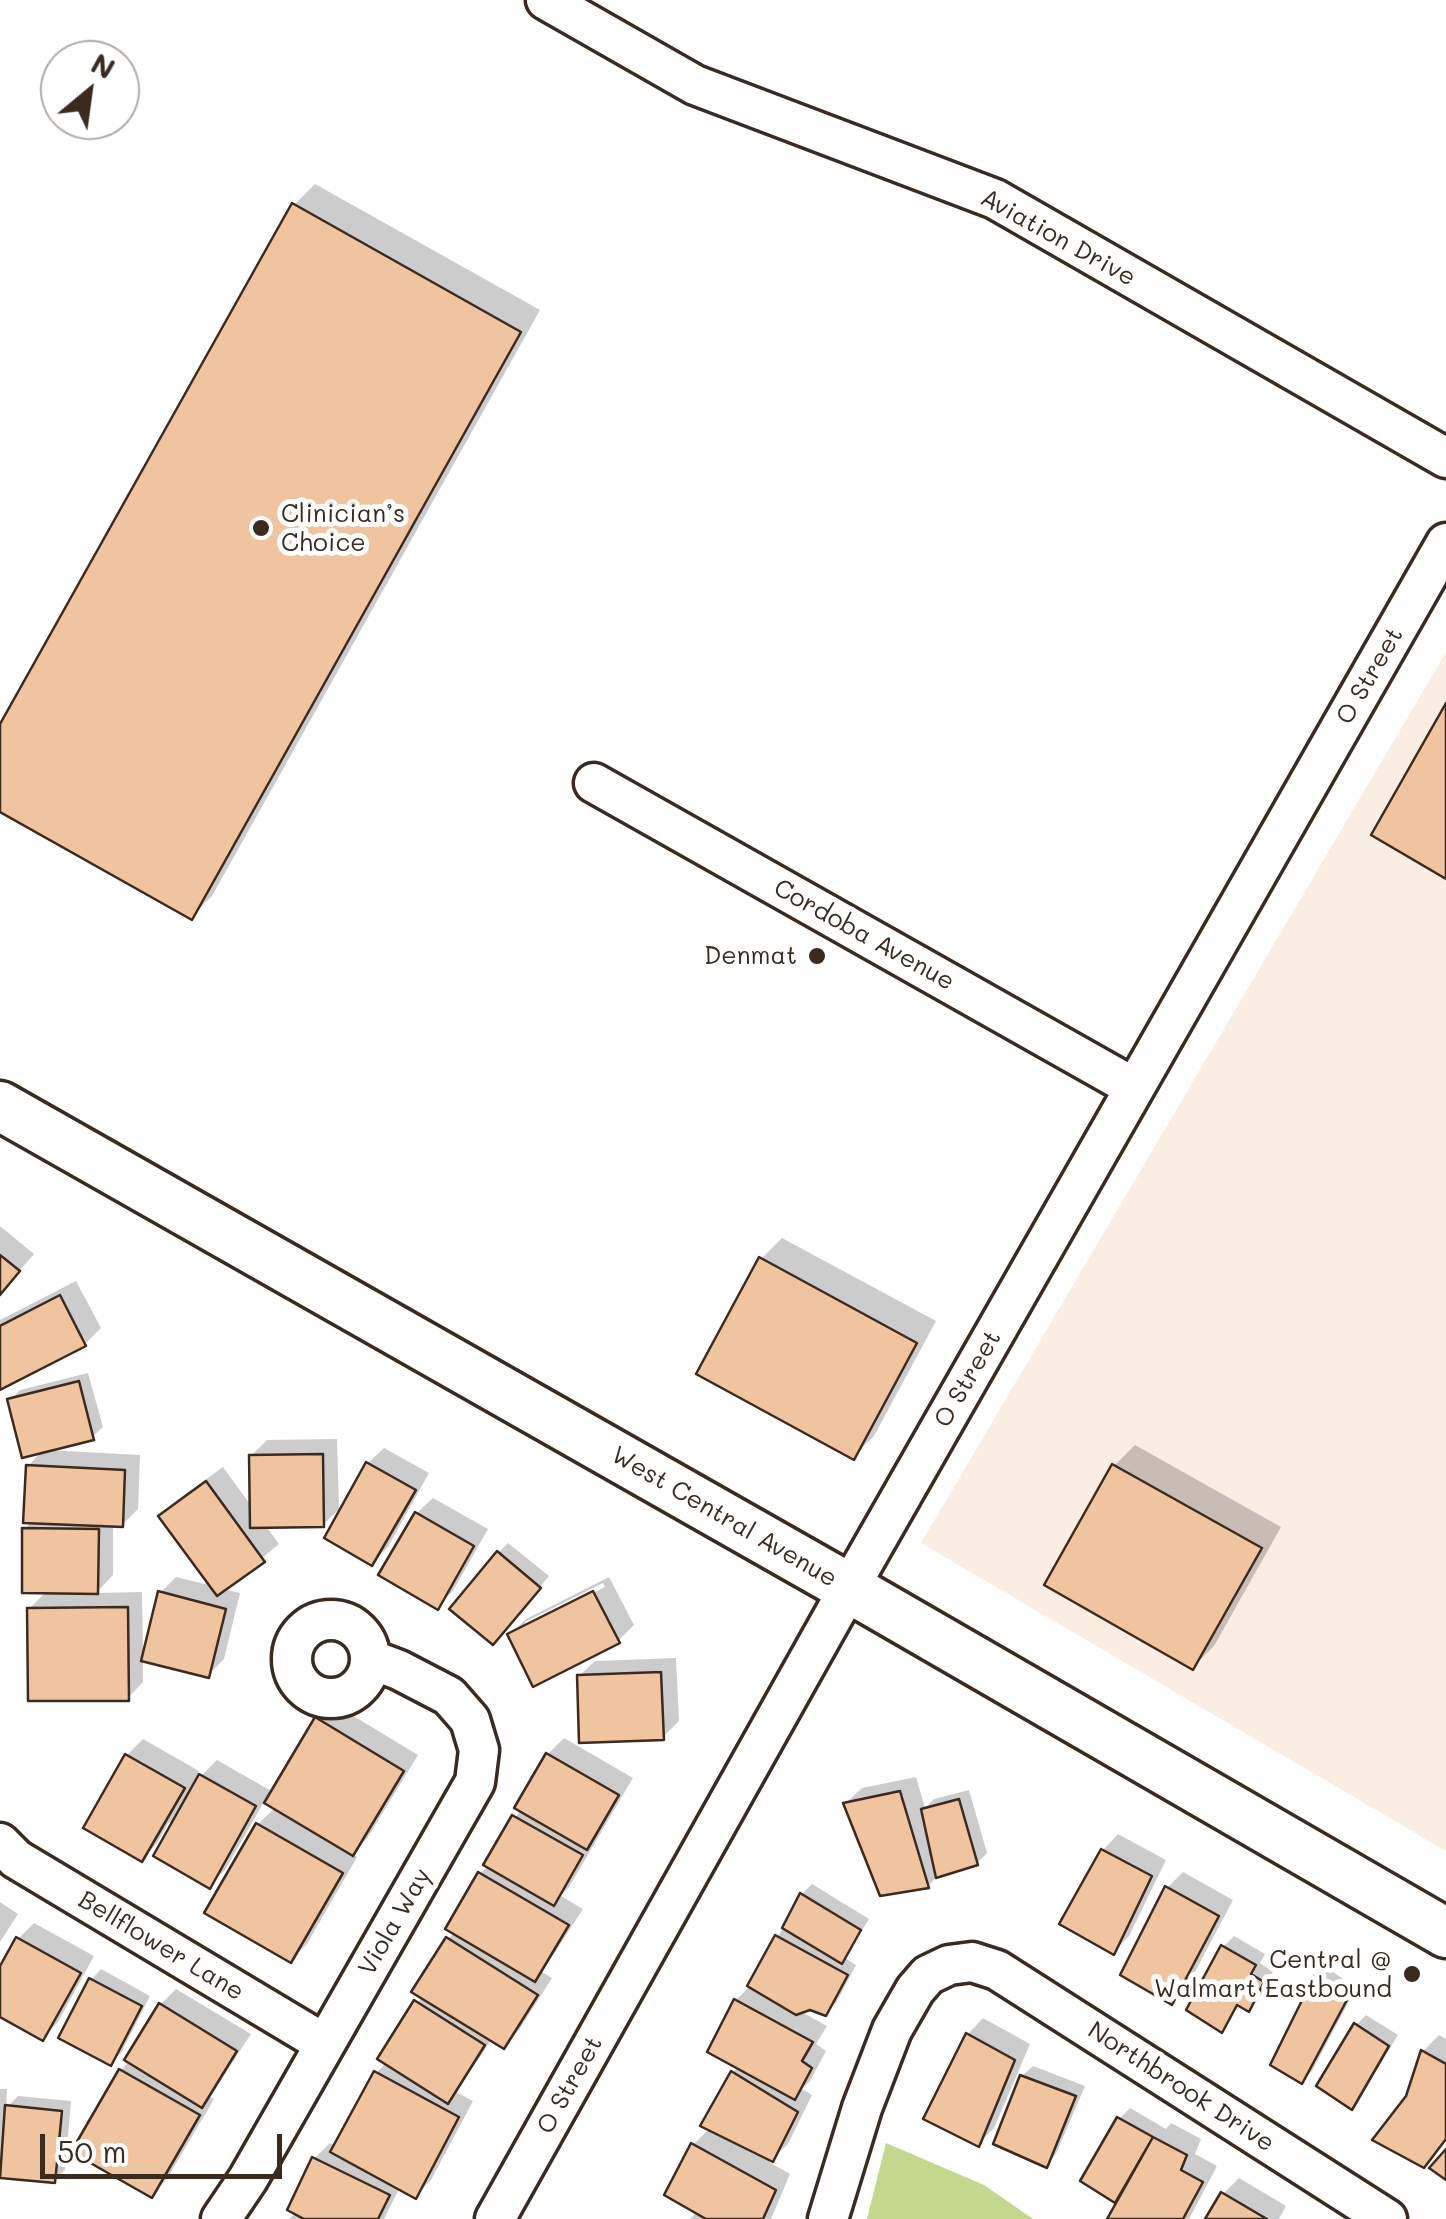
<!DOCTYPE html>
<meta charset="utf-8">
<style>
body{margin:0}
#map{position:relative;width:1446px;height:2219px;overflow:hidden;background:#fff;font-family:Mali,sans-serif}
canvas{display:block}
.north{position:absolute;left:40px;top:40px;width:100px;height:100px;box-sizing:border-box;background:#fff;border:2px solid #b1aaa5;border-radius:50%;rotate:29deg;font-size:28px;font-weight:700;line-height:40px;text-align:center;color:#3b2a1e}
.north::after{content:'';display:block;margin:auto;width:35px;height:45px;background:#3b2a1e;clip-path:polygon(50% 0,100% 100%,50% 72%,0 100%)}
.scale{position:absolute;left:40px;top:2134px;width:242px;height:45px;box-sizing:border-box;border:5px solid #3b2a1e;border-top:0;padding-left:12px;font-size:30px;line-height:35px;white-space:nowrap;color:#3b2a1e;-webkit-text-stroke:8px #fff;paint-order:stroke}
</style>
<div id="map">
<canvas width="1446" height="2219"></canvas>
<div class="north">N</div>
<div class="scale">50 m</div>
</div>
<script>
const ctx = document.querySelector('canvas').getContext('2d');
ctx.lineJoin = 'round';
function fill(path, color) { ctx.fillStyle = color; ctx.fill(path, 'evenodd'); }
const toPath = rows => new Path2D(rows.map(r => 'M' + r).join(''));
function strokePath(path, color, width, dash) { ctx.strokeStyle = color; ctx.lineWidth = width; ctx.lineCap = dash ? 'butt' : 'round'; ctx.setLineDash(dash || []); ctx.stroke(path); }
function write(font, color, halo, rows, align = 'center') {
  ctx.font = font + ' Mali,sans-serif'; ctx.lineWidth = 10; ctx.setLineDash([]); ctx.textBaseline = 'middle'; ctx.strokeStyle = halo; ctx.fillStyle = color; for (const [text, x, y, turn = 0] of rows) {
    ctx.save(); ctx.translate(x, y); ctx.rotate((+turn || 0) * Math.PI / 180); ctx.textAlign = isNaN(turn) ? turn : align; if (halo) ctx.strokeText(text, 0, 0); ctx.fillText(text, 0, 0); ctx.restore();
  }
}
fill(toPath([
 [1446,652,1446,1851,921,1543]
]), '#faede2');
fill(toPath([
 [886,2143,984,2185,1033,2219,867,2219]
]), '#c3d78d');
fill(toPath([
 [315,184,540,310,212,896,191,917,0,810,0,730,294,205],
 [0,1226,34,1254,0,1294],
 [782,1238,936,1321,874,1436,853,1457,761,1259],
 [76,1281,101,1328,85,1344,0,1387,0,1320],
 [88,1373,103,1427,92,1437,47,1450,140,1455,138,1509,122,1525,113,1525,113,1575,96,1593,142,1592,143,1655,160,1593,176,1577,213,1586,162,1516,177,1500,223,1467,252,1507,251,1456,267,1440,337,1439,339,1509,323,1525,266,1526,279,1544,224,1589,240,1593,224,1659,208,1675,143,1659,143,1682,128,1698,29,1609,48,1590,25,1529,32,1521,28,1466,44,1449,10,1400,20,1390],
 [1135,1445,1281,1527,1214,1646,1193,1667,1114,1466],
 [384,1448,429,1473,388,1547,372,1563,368,1463],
 [433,1498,488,1529,453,1591,437,1607,417,1513],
 [508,1543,549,1576,503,1632,498,1553],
 [609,1577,634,1625,618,1641,510,1635,526,1619],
 [603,1583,605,1587,525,1628,525,1622],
 [676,1658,679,1721,663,1737,579,1676,595,1661],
 [332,1703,418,1755,368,1837,352,1854,357,1857,307,1944,291,1960,258,1824,276,1807,265,1800,225,1870,209,1885,169,1822,157,1843,142,1859,86,1827,127,1755,143,1739,199,1771,194,1783,217,1760,273,1792,317,1719],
 [564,1738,633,1778,569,1887,561,1896,583,1909,542,1972,552,1978,519,2030,503,2046,492,2039,456,2092,473,2101,431,2180,415,2196,400,2187,384,2219,289,2219,296,2212,314,2159,330,2143,336,2146,376,2073,387,2062,422,1996,448,1939,455,1932,480,1874,489,1865,486,1864,521,1809,518,1807,548,1754],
 [916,1777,925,1808,934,1799,969,1790,987,1853,977,1863,940,1874,928,1886,846,1803,862,1788],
 [1118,1834,1166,1860,1129,1936,1114,1952,1103,1850],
 [1183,1872,1233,1900,1187,1987,1172,2002,1167,1888],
 [812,1884,869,1919,845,1958,856,1965,836,2003,825,2013,810,2008,800,2011,827,2026,816,2044,826,2051,810,2081,802,2089,812,2095,788,2144,769,2162,790,2174,771,2219,690,2219,698,2211,693,2145,710,2128,733,2072,739,2066,711,2051,736,2000,750,1986,802,1894],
 [0,1902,18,1914,0,1942],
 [34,1923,94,1956,58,2022,43,2038,0,2014,0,1971,18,1939],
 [1234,1936,1265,1954,1260,1963,1273,1972,1259,1999,1249,2009,1240,2004,1221,2030,1223,1947],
 [1326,1967,1356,1988,1312,2071,1302,2081,1316,1977],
 [101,1969,150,1996,121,2053,110,2063,91,1980],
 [176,1989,251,2034,210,2097,214,2099,167,2179,151,2195,121,2070,130,2061,160,2005],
 [1366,2015,1398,2035,1361,2096,1351,2107,1356,2025],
 [983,2018,1030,2044,994,2128,978,2144,968,2034],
 [1439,2035,1446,2039,1446,2140,1423,2165,1408,2097,1423,2051],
 [1033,2066,1085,2086,1056,2154,1046,2165,1022,2076],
 [0,2089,7,2089,6,2108,18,2096,71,2101,65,2170,54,2180,0,2171],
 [1130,2108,1166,2129,1171,2123,1201,2139,1195,2154,1217,2166,1189,2219,1110,2219,1124,2191,1115,2200,1084,2180,1120,2118],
 [1239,2178,1286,2206,1279,2219,1208,2219,1223,2194]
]), '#0003');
const building = toPath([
 [292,203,521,332,192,920,0,812,0,724,292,203],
 [1446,703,1446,879,1371,835,1446,703],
 [0,1255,20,1271,0,1295,0,1255],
 [759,1257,917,1343,854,1460,696,1374,759,1257],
 [60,1295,86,1346,0,1390,0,1326,60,1295],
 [79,1381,94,1440,22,1458,7,1399,79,1381],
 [323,1454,324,1527,250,1528,249,1455,323,1454],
 [366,1462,416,1490,372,1566,324,1538,366,1462],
 [1112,1464,1262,1548,1193,1670,1044,1585,1112,1464],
 [26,1465,125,1470,123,1527,23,1523,26,1465],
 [206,1481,265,1562,217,1596,158,1516,206,1481],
 [415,1512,474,1546,438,1610,378,1575,415,1512],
 [22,1528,99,1529,98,1594,22,1593,22,1528],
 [497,1551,541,1588,493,1645,449,1609,497,1551],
 [158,1591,226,1609,209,1678,141,1661,158,1591],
 [593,1591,620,1643,533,1687,507,1634,593,1591],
 [128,1607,129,1701,28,1701,27,1608,128,1607],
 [661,1672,664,1740,579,1743,577,1675,661,1672],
 [315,1717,404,1771,353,1856,264,1803,315,1717],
 [546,1753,619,1795,587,1850,514,1808,546,1753],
 [125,1754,185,1788,142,1862,83,1828,125,1754],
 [199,1774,256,1806,210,1889,153,1856,199,1774],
 [900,1791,929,1888,880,1896,843,1803,900,1791],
 [959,1799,978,1865,936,1878,921,1809,959,1799],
 [512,1815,583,1855,554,1906,483,1865,512,1815],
 [256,1823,343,1873,291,1963,204,1913,256,1823],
 [1101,1849,1152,1876,1114,1955,1059,1924,1101,1849],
 [478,1872,569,1925,535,1982,445,1929,478,1872],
 [1165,1886,1219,1916,1172,2005,1120,1975,1165,1886],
 [800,1893,861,1930,842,1964,782,1928,800,1893],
 [775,1935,848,1975,826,2016,810,2010,796,2015,747,1986,775,1935],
 [16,1937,81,1973,43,2041,0,2017,0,1966,16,1937],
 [446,1937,538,1995,504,2049,411,1992,446,1937],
 [1221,1945,1256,1965,1251,1974,1264,1982,1249,2012,1237,2005,1222,2033,1186,2010,1221,1945],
 [1314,1976,1348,1998,1302,2084,1270,2065,1314,1976],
 [89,1978,142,2006,111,2066,58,2038,89,1978],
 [734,1999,813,2042,802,2061,812,2068,795,2100,707,2052,734,1999],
 [414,2000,485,2045,448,2104,377,2059,414,2000],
 [159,2003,237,2051,202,2108,124,2060,159,2003],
 [1354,2023,1389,2046,1352,2110,1316,2086,1354,2023],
 [966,2033,1015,2060,979,2147,923,2119,966,2033],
 [1421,2050,1446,2064,1446,2139,1424,2168,1372,2140,1406,2096,1421,2050],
 [119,2069,200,2115,152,2198,71,2152,119,2069],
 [374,2071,459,2117,416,2199,330,2152,374,2071],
 [731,2071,798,2112,773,2162,700,2126,731,2071],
 [1020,2075,1076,2096,1047,2168,993,2144,1020,2075],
 [5,2105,62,2111,55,2183,0,2178,5,2105],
 [1117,2117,1153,2137,1115,2203,1080,2181,1117,2117],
 [1153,2137,1187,2155,1181,2170,1203,2182,1183,2219,1107,2219,1153,2137],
 [691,2143,776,2190,763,2219,706,2219,664,2195,691,2143],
 [1446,2149,1446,2180,1429,2168,1446,2149],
 [312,2157,390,2195,378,2219,304,2219,287,2210,312,2157],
 [1221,2192,1267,2219,1205,2219,1221,2192]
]);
fill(building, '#efc49e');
strokePath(building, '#3b2a1e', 2.5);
const minor = toPath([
 [546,0,695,85,995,199,1446,458],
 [594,783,1133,1087],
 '292 1659a39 39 0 1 1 78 0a39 39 0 1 1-78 0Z',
 [0,1843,16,1859,325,2044],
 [221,2219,248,2179,475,1782,479,1750,470,1720,449,1696,399,1670,370,1659],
 [495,2219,849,1588,1446,543],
 [828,2219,862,2108,892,2030,915,1990,928,1975,949,1965,972,1962,997,1970,1387,2219]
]);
const major = toPath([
 [0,1106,849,1588,1446,1933]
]);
strokePath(minor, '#3b2a1e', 45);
strokePath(major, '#3b2a1e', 55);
strokePath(minor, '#fff', 38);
strokePath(major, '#fff', 48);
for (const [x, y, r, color] of [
 [261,528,10,"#3b2a1e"],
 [817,956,10,"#3b2a1e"],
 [1412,1974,10,"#3b2a1e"]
]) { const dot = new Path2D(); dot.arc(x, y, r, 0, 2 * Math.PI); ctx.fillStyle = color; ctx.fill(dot); strokePath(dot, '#fff', 4); }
write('25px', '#3b2a1e', '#fff', [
 ["Aviation Drive",1058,238,29],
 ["O Street",1370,676,-60],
 ["Cordoba Avenue",864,935,29],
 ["O Street",968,1379,-60],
 ["West Central Avenue",724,1517,30],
 ["Viola Way",395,1922,-60],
 ["Bellflower Lane",161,1946,31],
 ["O Street",570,2085,-61],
 ["Northbrook Drive",1181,2087,33]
]);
write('25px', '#3b2a1e', '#fff', [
 ["Clinician’s",281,514,"left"],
 ["Choice",281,543,"left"],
 ["Denmat",797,956],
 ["Central @",1392,1960],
 ["Walmart Eastbound",1392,1989]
], 'right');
</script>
